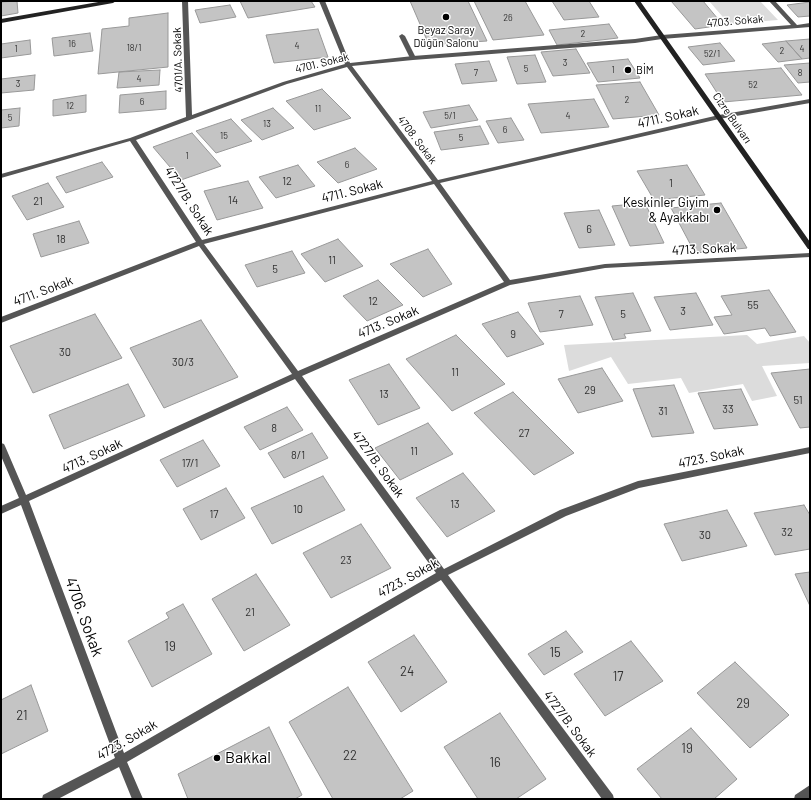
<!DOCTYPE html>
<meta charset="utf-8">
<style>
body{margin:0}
#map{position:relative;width:811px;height:800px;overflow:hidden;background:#fff;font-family:Barlow,sans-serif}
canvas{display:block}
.frame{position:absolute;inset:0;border:2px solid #000;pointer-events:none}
</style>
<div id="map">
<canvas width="811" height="800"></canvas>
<div class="frame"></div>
</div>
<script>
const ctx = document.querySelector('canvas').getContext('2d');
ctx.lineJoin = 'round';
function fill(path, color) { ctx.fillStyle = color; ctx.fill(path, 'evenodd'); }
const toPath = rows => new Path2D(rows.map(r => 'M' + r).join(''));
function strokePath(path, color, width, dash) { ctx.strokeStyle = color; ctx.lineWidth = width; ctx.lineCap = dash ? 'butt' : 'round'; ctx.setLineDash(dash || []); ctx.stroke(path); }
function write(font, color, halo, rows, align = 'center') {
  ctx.font = font + ' Barlow,sans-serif'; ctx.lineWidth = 3; ctx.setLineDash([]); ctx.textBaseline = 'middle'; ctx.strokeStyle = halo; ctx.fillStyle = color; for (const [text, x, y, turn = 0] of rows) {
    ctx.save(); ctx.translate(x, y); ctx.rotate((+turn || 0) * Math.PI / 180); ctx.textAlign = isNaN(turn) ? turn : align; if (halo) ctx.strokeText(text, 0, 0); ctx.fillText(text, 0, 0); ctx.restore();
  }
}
fill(toPath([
 [709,1,760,1,778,20,729,24],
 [747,335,757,344,804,336,810,343,810,363,762,366,777,396,752,401,743,384,689,393,681,378,628,384,611,357,569,371,564,345]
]), '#dcdcdc');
const building = toPath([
 [17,1,18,13,1,16,1,2,17,1],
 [240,1,311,1,315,7,248,18,240,1],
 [410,1,468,1,487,41,429,45,410,1],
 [474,1,525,1,544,35,493,40,474,1],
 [552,1,589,1,599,17,564,20,552,1],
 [671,1,703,1,723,25,695,29,671,1],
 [810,2,810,16,798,17,787,5,810,2],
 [230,5,236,17,200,23,195,10,230,5],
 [168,13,168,67,98,74,102,29,129,26,129,18,168,13],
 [609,24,618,38,557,45,549,30,609,24],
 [318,29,328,57,274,63,266,35,318,29],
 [90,33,93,51,54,56,52,38,90,33],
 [810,39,810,58,802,59,786,41,810,39],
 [30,40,31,54,1,58,1,44,30,40],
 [786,41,802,59,778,62,762,44,786,41],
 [720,43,735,61,703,65,688,47,720,43],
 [576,49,590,73,553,76,541,52,576,49],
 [535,55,546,82,517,84,507,57,535,55],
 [628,59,640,78,598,82,587,63,628,59],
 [489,61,497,81,462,84,455,64,489,61],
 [810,63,810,82,798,83,784,65,810,63],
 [781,68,802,95,723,102,705,74,781,68],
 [160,70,159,85,117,88,119,72,160,70],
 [35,75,34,90,1,93,1,79,35,75],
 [640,82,659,115,613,119,596,85,640,82],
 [322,89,351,118,314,130,286,101,322,89],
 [166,91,166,109,119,113,120,95,166,91],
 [86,95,86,112,53,116,53,100,86,95],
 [594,99,609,127,541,133,528,104,594,99],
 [469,105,478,120,431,128,423,112,469,105],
 [20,108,19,126,1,128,1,110,20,108],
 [273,108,294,128,262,140,241,120,273,108],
 [511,118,524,140,498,143,486,121,511,118],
 [231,119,252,141,216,153,196,131,231,119],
 [480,126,489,144,441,150,434,132,480,126],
 [192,133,221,166,181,180,153,147,192,133],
 [355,148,377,169,338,183,317,162,355,148],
 [102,162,113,177,66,193,56,177,102,162],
 [298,165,315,186,276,198,259,177,298,165],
 [687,165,705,195,654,200,637,171,687,165],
 [248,181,263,208,217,220,204,191,248,181],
 [48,183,64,207,27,220,12,196,48,183],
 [645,203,664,243,630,246,612,206,645,203],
 [721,203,747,248,695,253,671,208,721,203],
 [599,210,615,245,579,248,564,213,599,210],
 [79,221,89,243,41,257,33,234,79,221],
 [338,239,363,266,325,282,301,254,338,239],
 [428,249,452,284,423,297,390,264,428,249],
 [292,251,305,273,257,287,245,265,292,251],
 [378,280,403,305,367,321,343,296,378,280],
 [769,290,796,332,770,336,765,328,724,334,714,317,732,315,721,296,769,290],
 [633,293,651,331,624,334,626,338,613,340,595,297,633,293],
 [696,293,713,325,670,330,654,297,696,293],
 [580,296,593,325,540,332,528,303,580,296],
 [518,312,544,344,507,357,482,324,518,312],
 [95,314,122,358,33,393,10,346,95,314],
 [201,320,238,377,164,408,130,348,201,320],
 [456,335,505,384,452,411,406,359,456,335],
 [389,364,420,408,378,425,349,380,389,364],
 [602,368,623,401,578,413,558,379,602,368],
 [810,369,810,427,800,428,771,373,810,369],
 [128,384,145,416,64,449,49,415,128,384],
 [674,385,694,433,652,437,633,389,674,385],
 [741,389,758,425,714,429,698,393,741,389],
 [513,392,574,453,534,475,474,413,513,392],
 [287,407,303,430,260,450,244,427,287,407],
 [428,423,453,454,400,480,375,448,428,423],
 [312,433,328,458,284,478,268,453,312,433],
 [203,440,220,466,177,487,160,460,203,440],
 [463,473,495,511,447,537,416,498,463,473],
 [323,476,345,510,272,544,251,508,323,476],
 [226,488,245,518,201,540,183,509,226,488],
 [804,505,810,515,810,549,775,555,754,513,804,505],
 [727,510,747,546,682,561,664,524,727,510],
 [361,524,391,568,331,598,303,553,361,524],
 [810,572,810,606,795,574,810,572],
 [256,574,290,625,244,651,212,599,256,574],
 [183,604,212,654,152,687,128,641,169,618,166,613,183,604],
 [566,631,583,652,544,675,528,654,566,631],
 [414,635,447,682,401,712,368,662,414,635],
 [631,641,663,681,605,716,574,674,631,641],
 [735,662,789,715,750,748,697,693,735,662],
 [31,685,48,731,1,754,1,700,31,685],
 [348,687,413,791,400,799,333,799,289,722,348,687],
 [500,713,546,779,516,799,478,799,444,747,500,713],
 [269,727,302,795,295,799,188,799,178,774,269,727],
 [691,728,737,779,714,799,662,799,637,769,691,728]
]);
fill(building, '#c4c4c4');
strokePath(building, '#999', 1);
fill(toPath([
 [402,34,405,36,416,58,415,59,410,58,399,36,402,34]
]), '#555');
fill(toPath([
 [182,1,188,1,192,115,283,82,345,64,319,1,325,1,350,63,413,56,635,39,662,35,791,25,769,1,775,1,797,25,810,23,810,27,662,39,635,43,413,60,352,66,438,180,719,115,810,99,810,103,719,119,440,183,510,280,605,264,810,253,810,257,605,268,510,285,302,376,444,569,560,510,638,481,810,447,810,453,639,488,566,516,448,575,613,795,614,799,602,799,441,580,127,762,143,799,132,799,119,767,58,799,42,799,43,795,115,758,21,505,1,514,1,506,19,498,1,456,1,443,4,444,5,446,26,495,292,374,199,246,1,323,1,317,196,242,130,141,1,178,1,174,130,138,186,117,182,1],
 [347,67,432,181,202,240,136,140,287,84,347,67],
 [434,184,504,282,298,371,204,244,434,184],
 [295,379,436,573,124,753,29,501,295,379],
 [810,785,810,797,808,799,794,799,795,795,810,785]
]), '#555');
fill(toPath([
 [104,1,116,1,113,3,1,23,1,19,104,1],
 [634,1,640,1,810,242,810,249,808,249,634,1]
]), '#222');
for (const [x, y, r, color] of [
 [446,17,4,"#000"],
 [628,70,4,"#000"],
 [717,210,4,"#000"],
 [217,758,4,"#000"]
]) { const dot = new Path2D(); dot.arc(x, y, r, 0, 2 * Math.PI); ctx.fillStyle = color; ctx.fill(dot); strokePath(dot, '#fff', 1.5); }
write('9px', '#313131', null, [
 ["26",508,18],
 ["2",583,34],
 ["16",72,44],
 ["4",297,46],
 ["18/1",134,48],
 ["1",16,49],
 ["4",802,49],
 ["2",782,51],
 ["52/1",712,54],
 ["3",565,63],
 ["5",526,69],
 ["1",613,70],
 ["7",476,73],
 ["8",800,73],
 ["4",139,79],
 ["3",18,84],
 ["52",753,85],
 ["2",627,100],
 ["6",142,102],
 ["12",70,106],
 ["11",318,109],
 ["5/1",450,116],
 ["4",568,116],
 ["5",10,118],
 ["13",267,124],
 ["6",505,130],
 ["15",224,136],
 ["5",461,138],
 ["1",187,156],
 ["6",347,165]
]);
write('11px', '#000', '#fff', [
 ["4703. Sokak",735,21,-5],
 ["4701/A. Sokak",178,60,-92],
 ["4701. Sokak",322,63,-14],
 ["Cizre Bulvarı",732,118,55],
 ["4708. Sokak",417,140,53]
]);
write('11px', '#000', '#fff', [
 ["Beyaz Saray",446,30],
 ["Düğün Salonu",446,43],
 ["BİM",636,70,"left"]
]);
write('11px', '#313131', null, [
 ["12",287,181],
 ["1",671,183],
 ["14",233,200],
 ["21",38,201],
 ["6",589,229],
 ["18",61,239],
 ["11",332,260],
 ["5",275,269],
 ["12",373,301],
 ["55",753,305],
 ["3",683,311],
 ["7",561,314],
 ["5",623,314],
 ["9",513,334],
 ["30",65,352],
 ["30/3",183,362],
 ["11",455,372],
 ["29",590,390],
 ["13",384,394],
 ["51",798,400],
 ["33",728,409],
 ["31",663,411],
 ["8",274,428],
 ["27",524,433],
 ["11",414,451],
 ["8/1",298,455],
 ["17/1",190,463],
 ["13",455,504],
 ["10",298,509],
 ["17",214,514],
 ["32",787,532],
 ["30",705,535],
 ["23",346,560],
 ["21",250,612]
]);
write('13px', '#000', '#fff', [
 ["4711. Sokak",668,117,-13],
 ["4711. Sokak",352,191,-14],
 ["4727/B. Sokak",189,201,57],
 ["4713. Sokak",704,249,-3],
 ["4711. Sokak",43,291,-21],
 ["4713. Sokak",388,322,-23],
 ["4713. Sokak",92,456,-25],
 ["4723. Sokak",711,457,-12],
 ["4727/B. Sokak",378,464,54],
 ["4723. Sokak",408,578,-29],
 ["4727/B. Sokak",570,724,53],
 ["4723. Sokak",127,740,-30]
]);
write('13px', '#000', '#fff', [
 ["Keskinler Giyim",709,203],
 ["& Ayakkabı",709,218]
], 'right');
write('13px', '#313131', null, [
 ["19",170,647],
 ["15",555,653],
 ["24",407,672],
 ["17",618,677],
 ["29",743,704],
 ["21",22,716],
 ["19",687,749],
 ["22",350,756],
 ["16",495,763]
]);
write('16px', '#000', '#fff', [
 ["4706. Sokak",84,617,70]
]);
write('16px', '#000', '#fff', [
 ["Bakkal",225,758]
], 'left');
</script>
